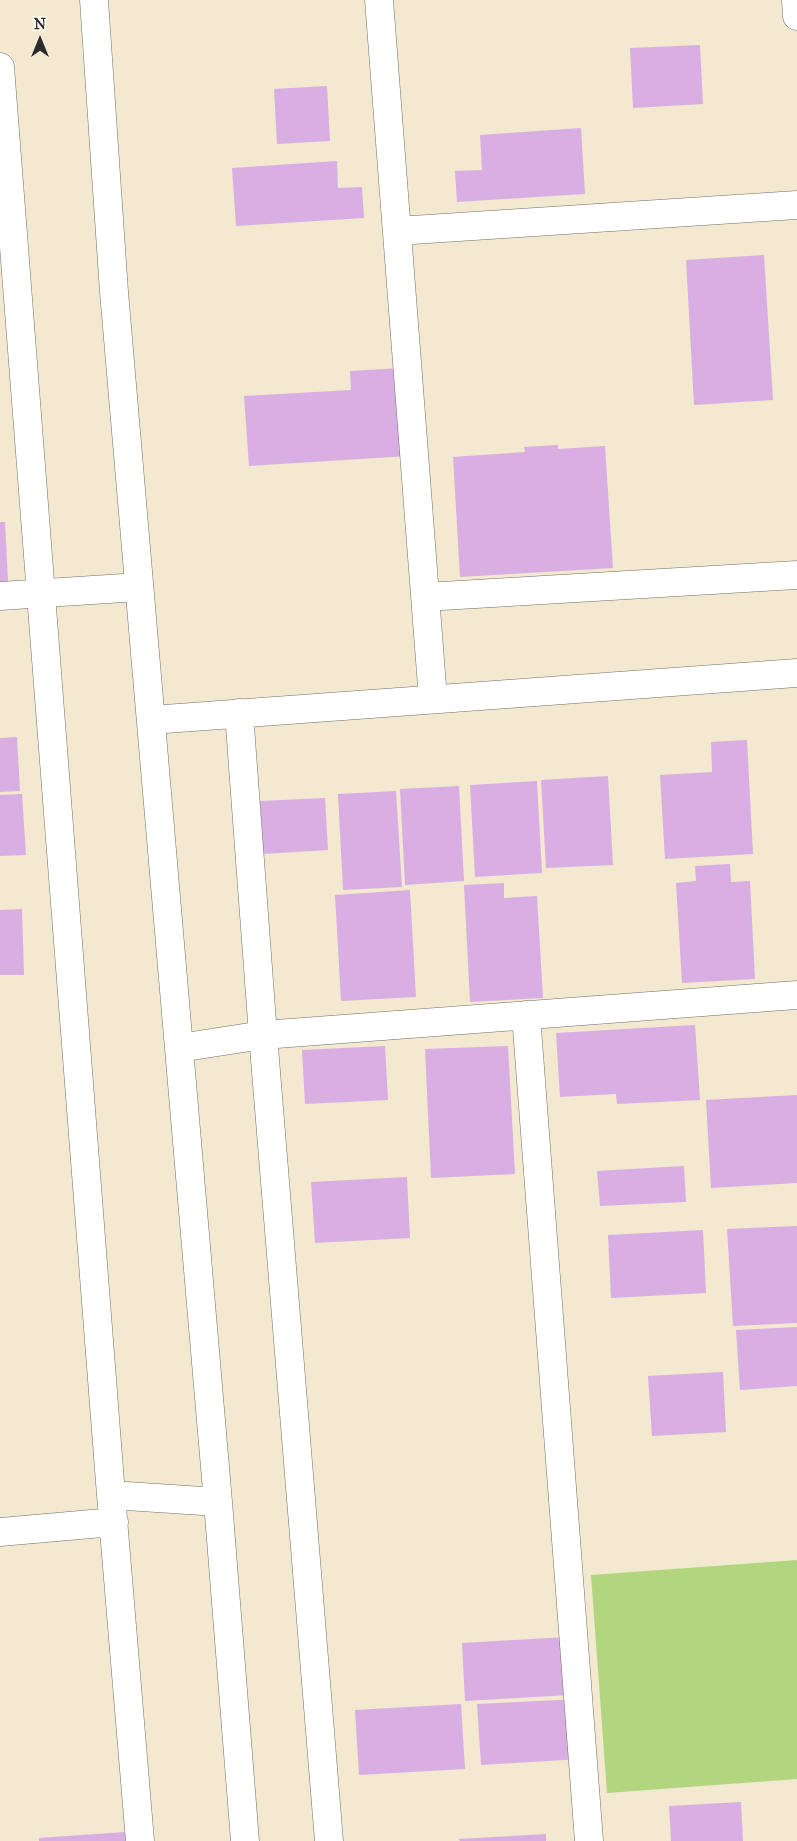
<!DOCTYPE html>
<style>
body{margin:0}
#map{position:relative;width:797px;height:1841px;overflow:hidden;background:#f3e8d0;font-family:"IM FELL Great Primer",serif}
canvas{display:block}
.north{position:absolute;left:15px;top:15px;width:50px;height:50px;-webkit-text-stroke:4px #fbf7ec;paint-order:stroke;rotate:0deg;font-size:14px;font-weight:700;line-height:20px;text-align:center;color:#2b2b2b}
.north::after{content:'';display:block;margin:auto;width:18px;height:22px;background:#2b2b2b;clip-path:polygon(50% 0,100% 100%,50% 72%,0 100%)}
</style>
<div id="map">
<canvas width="797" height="1841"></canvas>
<div class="north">N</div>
</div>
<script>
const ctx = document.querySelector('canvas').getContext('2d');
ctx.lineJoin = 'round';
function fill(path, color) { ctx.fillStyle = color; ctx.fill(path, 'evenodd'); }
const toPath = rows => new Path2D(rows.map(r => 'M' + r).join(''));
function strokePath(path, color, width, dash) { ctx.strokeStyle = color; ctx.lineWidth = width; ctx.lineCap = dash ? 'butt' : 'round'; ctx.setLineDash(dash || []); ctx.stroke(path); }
fill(toPath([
 [797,1560,797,1779,607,1793,591,1575]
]), '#b2d67f');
fill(toPath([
 [700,45,703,104,633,108,630,48],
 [327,86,330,141,277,144,274,89],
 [581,128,585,194,457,202,455,171,482,170,480,135],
 [337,161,338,188,362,187,364,218,236,226,232,168],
 [764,255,773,400,694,405,686,260],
 [402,368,408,456,249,466,244,396,351,390,350,371],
 [558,445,558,449,605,446,613,568,460,577,453,457,525,452,524,447],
 [0,522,5,522,8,581,0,582],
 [17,737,20,791,0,792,0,738],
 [747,740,753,854,665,859,660,775,712,772,711,742],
 [608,776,613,865,546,868,541,780],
 [537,781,542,873,475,877,470,785],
 [459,786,464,881,405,885,400,789],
 [396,791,402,887,343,890,338,794],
 [22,794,26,855,0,856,0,795],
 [325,798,328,850,263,854,260,801],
 [730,864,731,882,750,881,755,979,682,983,676,883,696,881,695,866],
 [504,883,504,898,537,896,543,998,470,1002,464,885],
 [410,890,416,997,341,1001,335,895],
 [22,909,24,975,0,975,0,910],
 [695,1025,700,1100,617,1104,616,1094,560,1097,556,1033],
 [385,1046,388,1100,305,1104,302,1050],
 [508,1046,515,1174,431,1178,425,1049],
 [797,1095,797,1183,711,1188,706,1100],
 [684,1166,686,1202,600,1206,597,1171],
 [407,1177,410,1238,315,1243,311,1182],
 [797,1226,797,1323,733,1326,727,1229],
 [703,1230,706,1293,611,1298,608,1235],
 [797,1327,797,1386,740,1390,736,1330],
 [723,1372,726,1432,652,1436,648,1376],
 [567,1637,570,1695,465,1701,462,1643],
 [578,1699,581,1759,481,1765,477,1704],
 [461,1704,465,1769,359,1775,355,1710],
 [741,1802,743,1841,671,1841,669,1806],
 [125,1832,125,1841,39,1841,39,1838],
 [546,1834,546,1841,460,1841,459,1839]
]), '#d9aee3');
const minor = toPath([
 [94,0,114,292,218,1502,245,1841],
 [379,0,433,699],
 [796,0,797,16],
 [0,67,111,1495,140,1841],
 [397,231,797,205],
 [0,596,139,587],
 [425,597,797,575],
 [239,713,263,1035,329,1841],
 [151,720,797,673],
 [526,1015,589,1841],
 [179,1048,263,1035,797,995],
 [111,1495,218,1502],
 [0,1532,114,1522]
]);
strokePath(minor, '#716d65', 29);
strokePath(minor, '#fff', 28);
</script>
